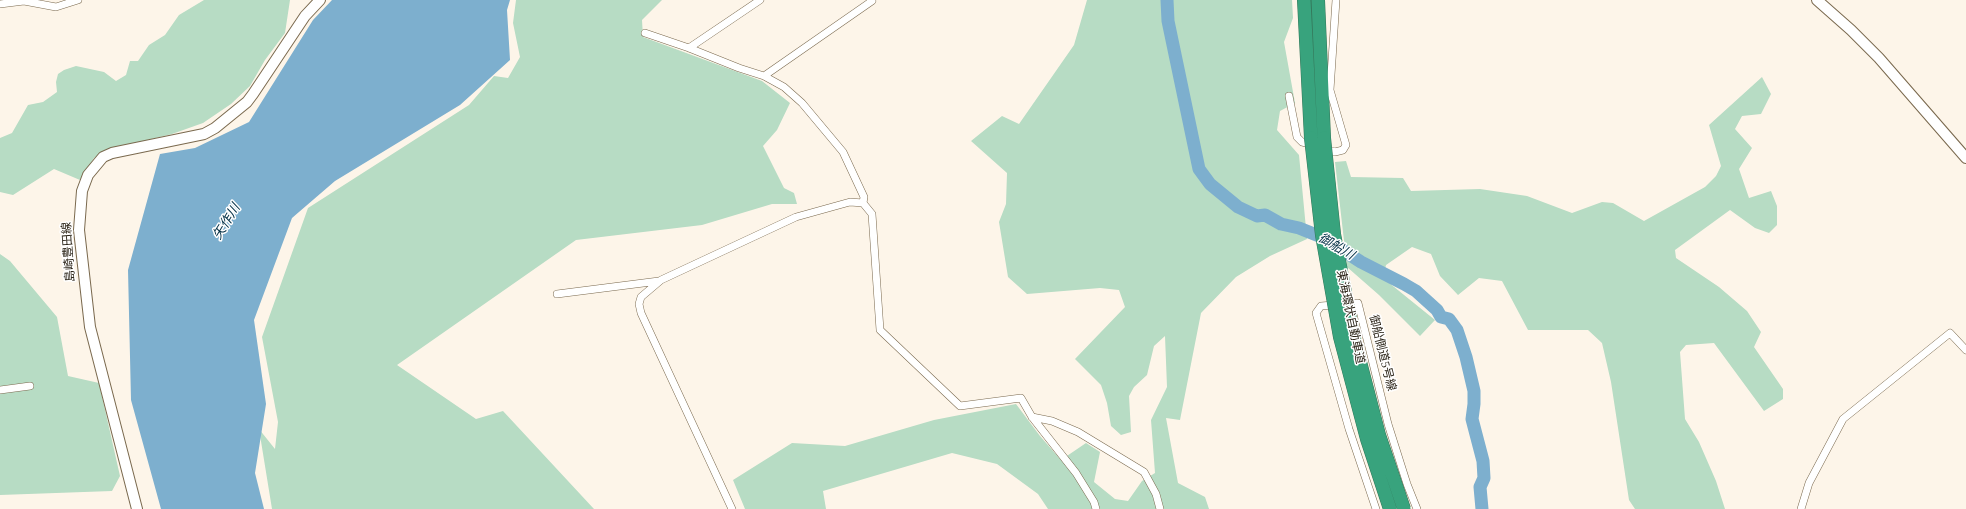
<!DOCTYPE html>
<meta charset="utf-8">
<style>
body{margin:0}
canvas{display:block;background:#fdf5e9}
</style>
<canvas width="1966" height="509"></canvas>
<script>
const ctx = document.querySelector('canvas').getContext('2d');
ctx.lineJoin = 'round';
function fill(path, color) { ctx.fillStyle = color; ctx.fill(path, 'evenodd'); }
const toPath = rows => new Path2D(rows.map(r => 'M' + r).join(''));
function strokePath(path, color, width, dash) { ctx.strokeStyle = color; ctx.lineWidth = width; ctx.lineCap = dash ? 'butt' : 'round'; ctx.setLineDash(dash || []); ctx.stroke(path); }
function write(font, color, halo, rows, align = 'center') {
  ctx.font = font + ' "Times New Roman","Noto Sans JP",serif'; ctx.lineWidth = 3; ctx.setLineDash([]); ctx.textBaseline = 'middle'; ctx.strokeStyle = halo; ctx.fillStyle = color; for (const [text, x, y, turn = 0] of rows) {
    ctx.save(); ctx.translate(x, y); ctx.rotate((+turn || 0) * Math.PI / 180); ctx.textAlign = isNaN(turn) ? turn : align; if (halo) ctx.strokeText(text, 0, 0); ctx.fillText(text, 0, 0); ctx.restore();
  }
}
fill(toPath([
 [204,0,290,0,285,33,265,60,250,86,231,104,203,123,172,134,111,149,94,158,80,180,54,169,13,195,0,192,0,138,12,133,28,105,43,102,57,92,56,82,58,74,64,70,76,66,104,72,116,81,126,75,130,61,138,61,149,45,165,35,179,15],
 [516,0,662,0,642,20,643,37,762,81,790,103,777,130,763,146,784,188,794,193,797,204,772,204,702,225,576,240,397,365,476,419,503,411,594,509,272,509,259,429,275,449,278,422,262,337,308,208,469,105,494,76,508,78,520,57,513,23],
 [1087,0,1292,0,1293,18,1284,42,1295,103,1280,111,1277,130,1299,155,1307,239,1270,256,1236,277,1201,313,1180,420,1166,418,1178,483,1205,497,1209,509,1048,509,1038,494,997,464,952,453,823,491,826,509,745,509,733,480,792,443,845,446,934,420,1016,404,1040,436,1061,460,1086,443,1100,452,1094,482,1115,499,1128,501,1142,481,1155,473,1151,420,1167,387,1165,336,1154,346,1147,375,1134,387,1129,396,1131,432,1121,435,1111,426,1107,403,1101,385,1075,359,1125,307,1119,290,1100,288,1027,294,1008,277,999,222,1006,204,1007,173,971,141,1002,116,1019,124,1074,45],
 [1762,77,1771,94,1761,114,1742,116,1735,129,1752,148,1739,169,1749,198,1771,191,1777,206,1777,225,1769,233,1755,228,1730,210,1675,250,1676,258,1719,287,1747,311,1761,332,1754,347,1783,389,1783,399,1764,411,1714,343,1686,345,1680,352,1685,419,1699,442,1716,481,1725,509,1635,509,1629,500,1611,382,1602,343,1588,330,1528,330,1502,281,1479,278,1458,295,1440,276,1431,254,1412,247,1386,265,1383,278,1435,320,1420,336,1379,295,1347,267,1335,162,1346,161,1351,177,1403,178,1411,191,1480,189,1527,196,1572,213,1602,202,1613,203,1644,221,1705,187,1716,176,1721,166,1709,125],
 [0,254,10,261,57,317,68,376,99,383,120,476,112,491,0,495]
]), '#b7dcc4');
fill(toPath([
 [332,0,510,0,507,10,510,60,460,105,335,181,292,218,254,320,266,404,255,473,264,509,161,509,131,400,128,270,160,154,195,148,249,122,313,20]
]), '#7dafce');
strokePath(toPath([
 [1167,0,1168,21,1199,169,1210,184,1238,207,1257,216,1265,215,1281,224,1299,228,1324,238,1361,262,1404,284,1416,291,1437,310,1441,317,1449,319,1457,330,1466,357,1474,391,1474,404,1472,419,1483,461,1484,478,1480,487,1482,509]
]), '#7dafce', 13);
const street = toPath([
 [0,4,24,1,56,7,78,0],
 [645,33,689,48,739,68,764,76,784,87,802,103,843,152,864,197,863,203],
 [689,48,760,0],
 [764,76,872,1],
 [1289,96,1297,137,1302,142,1314,145],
 [1324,149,1335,152,1343,150,1346,145,1330,90,1336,0],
 [557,294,659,281],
 [0,390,30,386],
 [1032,417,1052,421,1078,432,1144,472,1156,494,1160,509],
 [732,509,641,313,639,304,641,297,661,280,796,217,850,202,863,203,872,214,880,330,960,406,1021,398,1032,417,1076,473,1094,502,1096,509],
 [1376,509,1349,429,1316,313,1321,306,1358,303,1388,424,1407,484,1417,509],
 [1801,509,1809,483,1843,419,1950,333,1966,350]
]);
const secondary = toPath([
 [1817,0,1851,30,1879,58,1966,158],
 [137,509,90,327,79,230,82,191,88,175,103,157,112,153,204,134,215,128,247,102,253,94,305,16,320,0]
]);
const highway = toPath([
 [1304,0,1311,138],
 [1318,0,1324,138]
]);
strokePath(street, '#7a694e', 8);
strokePath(secondary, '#7a694e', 12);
strokePath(highway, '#34775a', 14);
strokePath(street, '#fff', 7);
strokePath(secondary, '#fff', 10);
strokePath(highway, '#38a37d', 13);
const highwayBridge = toPath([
 [1311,138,1322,235,1340,337,1367,439,1390,509],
 [1324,138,1334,234,1353,335,1379,435,1404,509]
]);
strokePath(highwayBridge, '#34775a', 14, []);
strokePath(highwayBridge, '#38a37d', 13);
write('12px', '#2d261a', '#fff', [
 ["島崎豊田線",69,252,-94],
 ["東海環状自動車道",1350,317,78],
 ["御船側道5号線",1382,353,76]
]);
write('italic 13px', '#012e44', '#fff', [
 ["矢作川",227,222,-58],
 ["御船川",1336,247,30]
]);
</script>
